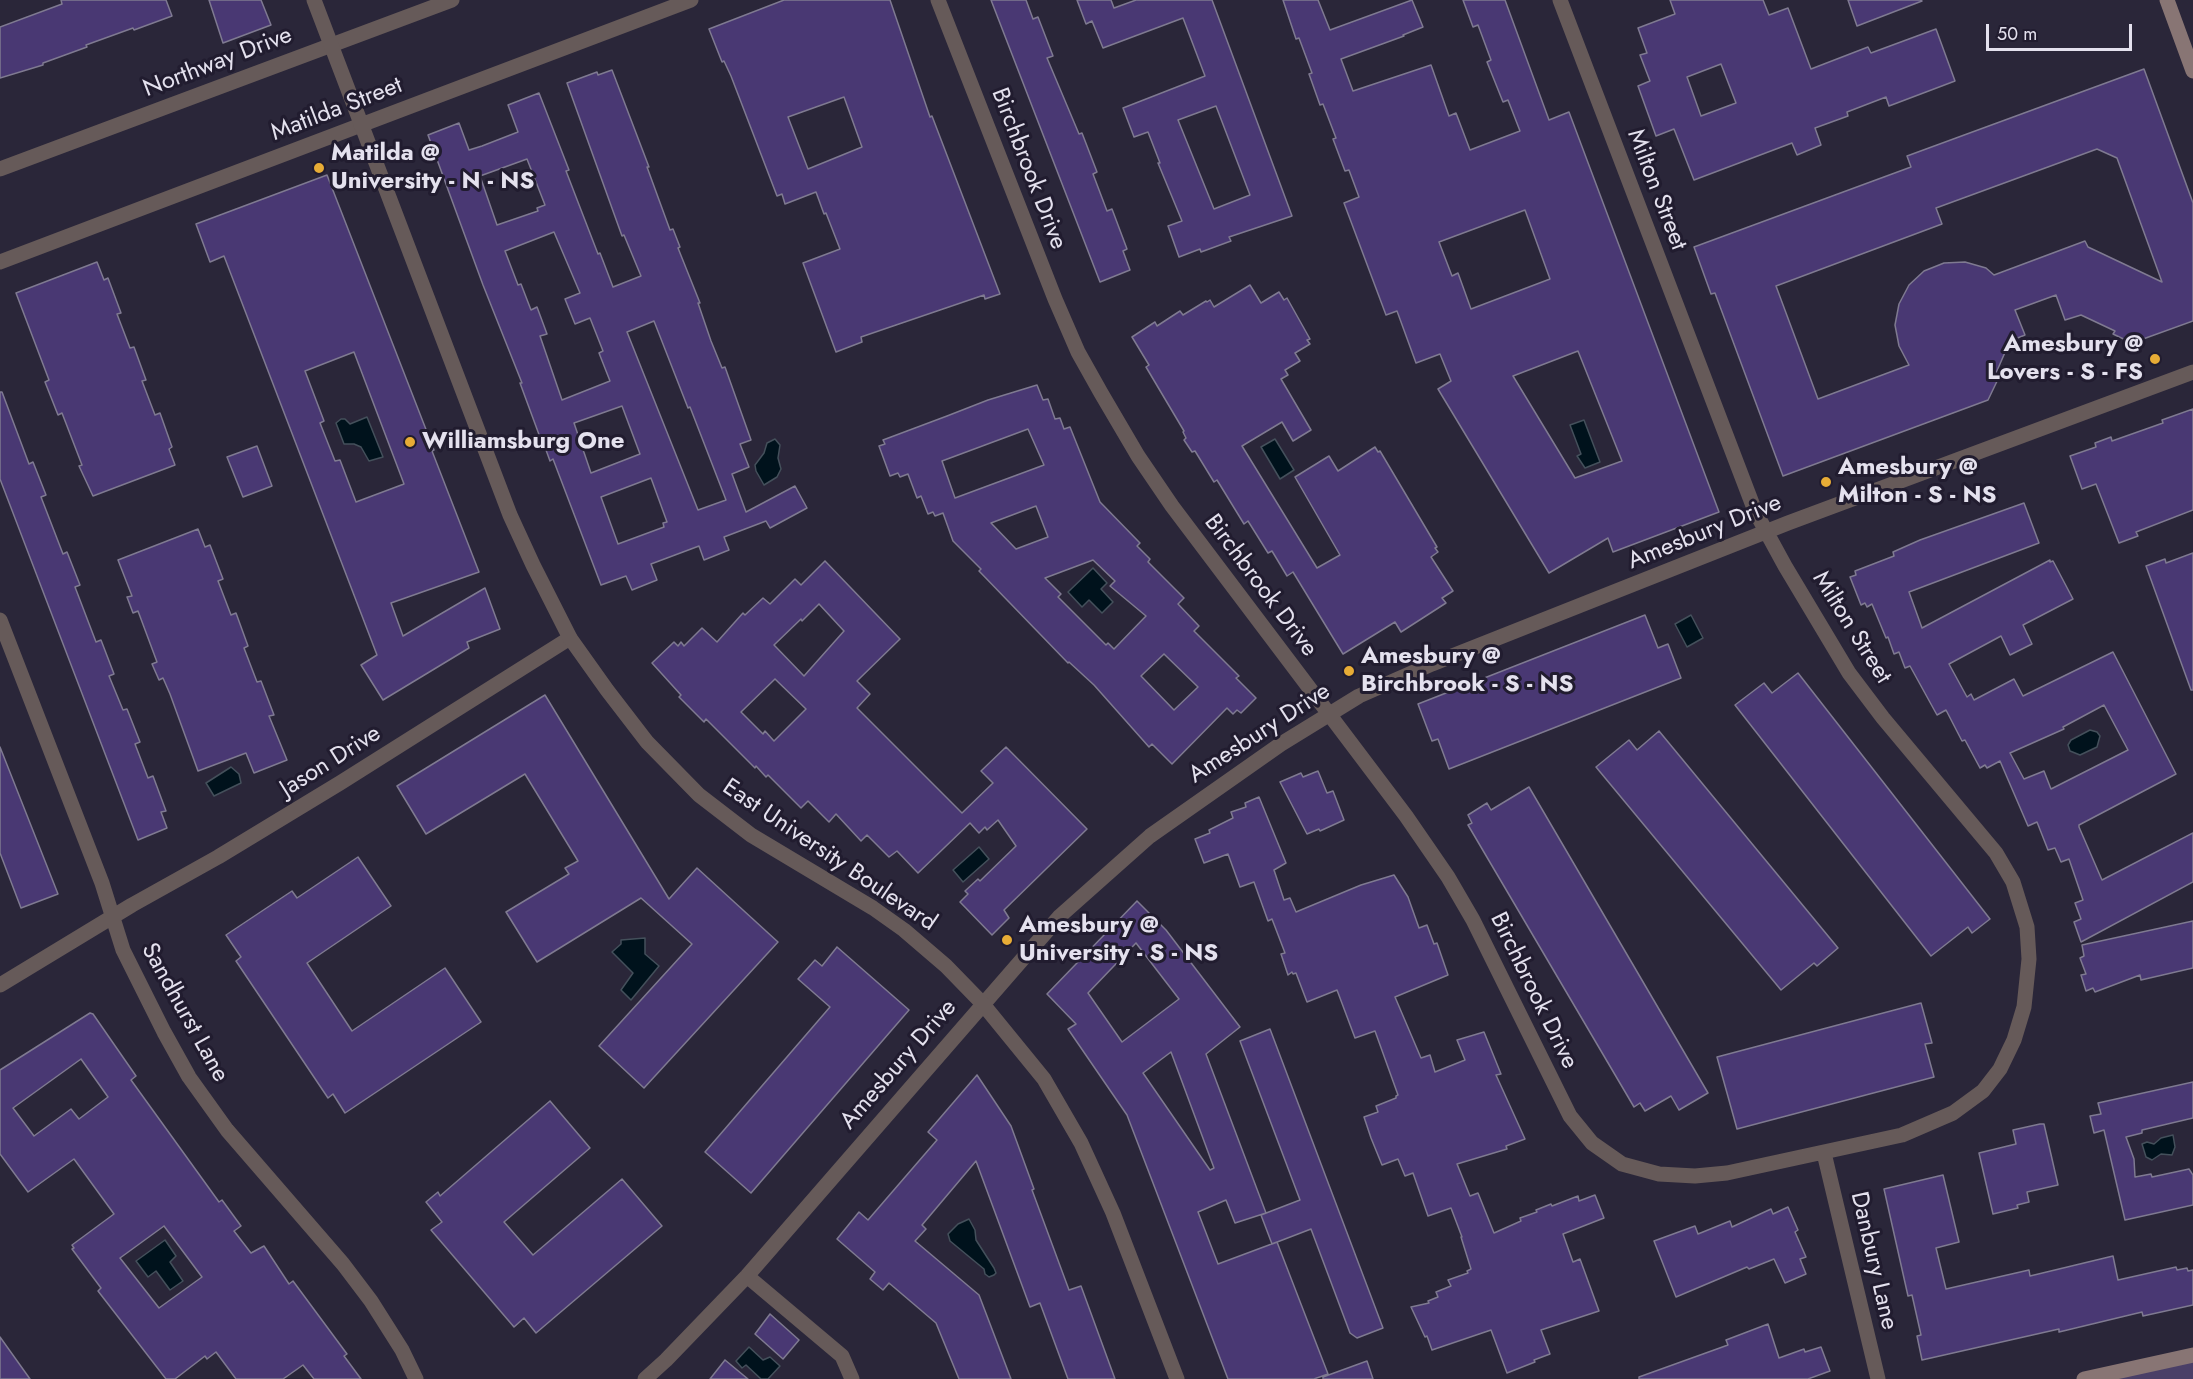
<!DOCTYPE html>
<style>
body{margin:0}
#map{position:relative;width:2193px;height:1379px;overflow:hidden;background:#2a2639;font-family:Jost,sans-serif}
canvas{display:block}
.scale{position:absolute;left:1986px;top:24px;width:146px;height:27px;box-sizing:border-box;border:3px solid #e4e1ee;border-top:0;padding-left:8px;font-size:18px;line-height:21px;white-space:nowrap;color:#e4e1ee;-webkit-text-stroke:4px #211c2f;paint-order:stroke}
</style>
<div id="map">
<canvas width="2193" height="1379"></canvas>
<div class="scale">50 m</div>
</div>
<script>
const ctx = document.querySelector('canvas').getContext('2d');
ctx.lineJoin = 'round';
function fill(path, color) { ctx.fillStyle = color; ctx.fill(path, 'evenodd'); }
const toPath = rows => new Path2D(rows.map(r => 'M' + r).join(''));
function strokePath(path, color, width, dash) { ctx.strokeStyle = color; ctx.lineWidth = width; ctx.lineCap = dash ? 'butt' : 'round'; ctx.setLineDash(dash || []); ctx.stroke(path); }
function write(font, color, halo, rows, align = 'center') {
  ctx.font = font + ' Jost,sans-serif'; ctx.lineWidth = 6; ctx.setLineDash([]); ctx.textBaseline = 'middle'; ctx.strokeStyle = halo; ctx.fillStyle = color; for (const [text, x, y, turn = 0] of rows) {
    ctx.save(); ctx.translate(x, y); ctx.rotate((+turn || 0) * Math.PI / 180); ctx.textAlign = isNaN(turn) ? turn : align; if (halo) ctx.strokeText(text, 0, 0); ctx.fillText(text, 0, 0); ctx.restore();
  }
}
fill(toPath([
 [2193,1362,2193,1379,2104,1379]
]), '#4a3f67');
const water = toPath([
 [367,417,383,457,369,461,361,447,354,444,344,444,336,423,341,419,345,419,350,424,367,417],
 [1584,420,1600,462,1585,468,1577,456,1581,454,1570,425,1584,420],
 [775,439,780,445,778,458,781,469,777,477,764,485,756,471,755,465,764,453,767,443,775,439],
 [1275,439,1294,470,1280,479,1261,447,1275,439],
 [1093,568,1107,583,1101,589,1113,602,1102,613,1089,600,1082,607,1068,592,1093,568],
 [1691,615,1703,638,1687,647,1675,624,1691,615],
 [2090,730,2097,732,2100,736,2097,747,2080,755,2070,751,2068,745,2071,740,2090,730],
 [231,767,239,774,241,783,214,796,206,783,231,767],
 [979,847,989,859,963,882,953,870,979,847],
 [645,938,645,954,659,966,631,1000,621,990,633,973,612,952,621,944,621,940,645,938],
 [2173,1135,2175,1147,2172,1155,2161,1154,2152,1160,2146,1157,2142,1144,2147,1142,2154,1144,2161,1138,2173,1135],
 [969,1219,975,1230,976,1240,994,1268,996,1273,994,1275,989,1277,985,1274,984,1269,950,1241,948,1234,958,1224,969,1219],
 [165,1240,176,1256,170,1262,183,1281,170,1290,156,1271,148,1277,136,1261,165,1240],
 [749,1347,763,1360,770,1357,780,1366,768,1379,761,1379,746,1365,742,1368,736,1361,749,1347]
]);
fill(water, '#00121c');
strokePath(water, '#44505b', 1.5);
const building = toPath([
 [61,0,166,0,172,16,134,30,133,28,86,45,87,47,43,63,43,65,0,78,0,27,62,4,61,0],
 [209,0,261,0,271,25,223,43,209,0],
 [784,0,890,0,930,117,932,116,1000,294,985,299,984,295,896,325,861,337,862,342,836,352,803,263,840,249,826,213,824,214,816,192,785,204,782,194,777,196,731,76,724,61,722,62,709,29,784,0],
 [844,97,862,147,808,169,788,117,844,97],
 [991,0,1026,0,1033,19,1038,17,1053,56,1047,58,1079,134,1082,133,1097,172,1093,174,1107,211,1112,209,1127,249,1123,251,1130,270,1100,282,991,0],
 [1077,0,1111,0,1114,8,1136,0,1212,0,1292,216,1229,237,1231,241,1201,252,1200,249,1179,257,1168,226,1182,221,1158,163,1160,163,1148,132,1134,137,1123,108,1205,76,1183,18,1103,48,1092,21,1086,24,1077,0],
 [1216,106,1250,195,1214,209,1178,120,1216,106],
 [1283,0,1318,0,1330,30,1412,0,1423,27,1403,35,1404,36,1341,59,1353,91,1431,65,1449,116,1456,113,1470,150,1520,131,1508,100,1503,102,1487,62,1491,60,1478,25,1473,27,1463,0,1505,0,1549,120,1569,112,1719,512,1613,552,1608,538,1549,573,1438,389,1451,381,1440,354,1416,363,1397,311,1386,315,1344,203,1359,197,1349,170,1345,171,1333,139,1336,138,1323,104,1320,105,1309,74,1312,73,1299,38,1296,39,1283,0],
 [1525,210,1550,279,1471,309,1458,273,1452,276,1439,242,1525,210],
 [1578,351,1622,461,1575,478,1513,376,1578,351],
 [1670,0,1763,0,1769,15,1788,8,1811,69,1868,47,1871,53,1936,29,1955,81,1889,106,1886,97,1847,112,1848,116,1815,128,1821,145,1797,155,1792,143,1694,180,1674,129,1656,136,1638,86,1650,81,1640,55,1647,53,1638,28,1675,14,1670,0],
 [1721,64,1736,103,1701,116,1687,77,1721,64],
 [1848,0,1921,0,1922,1,1857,26,1848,0],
 [2144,69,2193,203,2193,321,2132,343,2113,334,2115,331,2081,315,2065,320,2056,295,2015,310,2025,335,2010,341,1996,373,2000,375,1988,400,1783,476,1715,293,1711,294,1694,247,1911,167,1907,156,2144,69],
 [2097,149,2117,158,2162,282,2088,247,2085,241,1994,275,1986,268,1965,262,1944,263,1924,271,1909,285,1899,304,1895,325,1899,346,1909,365,1818,399,1776,286,1942,224,1936,208,2097,149],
 [612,70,649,167,647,167,670,230,673,229,680,247,678,248,700,303,698,303,711,341,722,368,725,367,751,440,740,444,749,467,732,474,746,512,795,486,807,508,770,528,766,521,724,537,729,550,704,560,699,546,651,564,657,580,632,590,626,576,601,585,553,459,550,461,542,439,541,440,520,383,522,383,483,285,428,135,459,123,469,150,482,146,518,132,508,105,539,93,569,170,566,171,598,254,600,253,613,287,641,276,624,235,622,236,567,83,597,72,598,75,612,70],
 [527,159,545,205,537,208,538,211,497,225,480,176,527,159],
 [554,232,580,293,565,299,575,324,590,318,603,351,599,353,610,381,562,400,540,336,547,334,537,307,531,310,521,284,518,285,505,251,554,232],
 [654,321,688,408,690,407,726,500,698,510,627,332,654,321],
 [622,406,640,454,591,473,574,423,622,406],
 [651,478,667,522,663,523,664,527,618,544,601,497,651,478],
 [327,175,434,450,432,451,479,572,391,603,403,636,485,588,500,629,467,642,469,648,383,700,361,665,377,655,224,256,210,262,196,224,327,175],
 [354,352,404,484,356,502,340,460,335,461,320,423,324,421,305,371,354,352],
 [97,262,104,280,108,278,121,313,117,314,130,348,134,347,146,380,142,381,155,415,160,413,172,447,169,449,175,465,93,496,79,466,82,465,62,413,58,415,45,382,49,380,16,293,97,262],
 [1250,285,1261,303,1279,292,1284,300,1287,298,1310,339,1307,340,1310,344,1295,353,1300,361,1285,370,1288,375,1281,379,1311,430,1293,441,1282,422,1242,446,1317,568,1340,555,1295,477,1329,456,1338,471,1375,447,1378,452,1380,451,1437,547,1435,548,1438,552,1431,557,1453,591,1442,598,1446,603,1401,632,1395,622,1343,654,1293,572,1287,576,1272,551,1268,553,1248,521,1244,524,1217,480,1214,482,1195,451,1192,452,1184,440,1186,438,1183,432,1184,431,1146,367,1149,365,1132,337,1155,322,1157,326,1180,311,1183,315,1206,301,1207,302,1210,300,1214,307,1250,285],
 [1037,385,1043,400,1048,399,1055,419,1060,418,1064,429,1070,427,1100,502,1140,543,1137,546,1150,559,1148,562,1184,598,1178,604,1199,626,1194,631,1239,676,1236,678,1256,698,1241,713,1237,710,1233,714,1227,708,1172,764,1152,744,1149,747,1094,685,1069,662,1068,663,979,571,981,569,953,541,943,513,935,516,933,512,928,514,921,496,917,498,908,474,900,477,898,473,890,476,879,446,885,444,883,440,947,416,988,400,1037,385],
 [1028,429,1044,465,955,498,942,461,1028,429],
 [1036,506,1048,537,1016,549,991,523,1036,506],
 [1093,560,1115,581,1110,586,1146,616,1114,649,1108,643,1106,645,1058,597,1061,594,1045,578,1093,560],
 [1164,654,1198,687,1174,710,1141,676,1164,654],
 [0,392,2,392,29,464,33,462,46,495,41,497,63,554,67,552,80,585,75,587,96,642,101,640,114,674,109,676,123,710,127,709,140,742,135,744,148,778,153,776,166,811,161,812,167,828,138,840,0,479,0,392],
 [2193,409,2193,510,2136,532,2138,536,2119,543,2096,484,2082,489,2070,456,2096,447,2095,443,2111,437,2112,441,2163,423,2162,420,2193,409],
 [257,446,272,486,243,497,227,457,257,446],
 [2024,503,2039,543,1909,592,1922,628,2050,560,2050,562,2053,561,2073,599,2023,625,2032,644,2010,655,2001,636,1949,664,1967,697,1971,694,1974,700,2014,679,2023,696,2113,652,2176,774,2079,825,2079,827,2102,880,2193,833,2193,882,2081,942,2074,922,2081,919,2075,903,2083,900,2069,859,2061,862,2055,848,2048,850,2037,822,2028,826,2000,761,1987,768,1985,765,1980,768,1965,740,1962,741,1946,710,1937,715,1910,666,1905,668,1899,652,1894,654,1888,637,1886,638,1872,604,1867,607,1865,603,1861,605,1850,577,1856,575,1855,571,1894,556,1893,552,1920,540,2024,503],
 [2104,705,2128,750,2051,789,2044,771,2024,779,2010,753,2064,729,2063,727,2104,705],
 [198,529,205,547,210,545,223,579,218,581,231,615,236,613,248,646,244,648,257,682,261,681,274,715,269,716,287,760,254,773,246,753,198,771,170,694,163,678,159,680,152,664,157,662,138,611,133,613,127,597,132,596,118,560,198,529],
 [2193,553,2193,690,2191,690,2146,566,2165,559,2166,563,2193,553],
 [825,561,900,639,857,681,870,694,857,708,962,813,993,783,981,771,1006,747,1087,829,1004,910,1009,918,992,935,960,902,968,894,965,891,978,879,980,881,1016,846,998,820,987,830,985,827,979,833,970,823,918,873,897,851,889,857,867,835,861,841,836,814,829,822,808,801,801,808,768,775,766,777,756,766,755,768,706,719,704,722,679,697,681,695,652,663,674,642,678,646,681,642,684,646,702,628,717,642,743,613,745,615,763,598,770,604,795,579,801,585,825,561],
 [819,604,844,631,804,676,774,645,801,619,802,621,819,604],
 [775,679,806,709,774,741,765,731,763,734,741,712,775,679],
 [1645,615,1658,648,1668,644,1681,678,1449,769,1438,739,1432,741,1418,704,1645,615],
 [1798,673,1990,919,1972,933,1968,927,1931,956,1735,705,1764,683,1772,693,1798,673],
 [545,695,669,899,697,868,778,942,644,1088,599,1046,692,944,641,898,537,962,506,912,569,874,565,868,578,861,525,774,426,834,397,786,545,695],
 [1659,731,1838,948,1817,966,1814,963,1781,990,1596,767,1629,740,1637,750,1659,731],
 [0,747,58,894,21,908,0,853,0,747],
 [1318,771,1327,793,1333,791,1344,820,1320,831,1319,829,1307,834,1280,782,1301,773,1303,777,1318,771],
 [1529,787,1708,1093,1679,1110,1671,1096,1645,1111,1640,1103,1634,1107,1468,825,1472,823,1468,815,1487,803,1491,810,1529,787],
 [1259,797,1286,863,1274,870,1284,900,1290,898,1296,912,1361,885,1394,875,1408,897,1419,928,1427,925,1434,944,1437,943,1448,975,1395,997,1421,1058,1430,1055,1435,1072,1465,1060,1457,1040,1484,1032,1501,1074,1496,1075,1525,1139,1506,1146,1507,1149,1457,1164,1470,1196,1478,1193,1494,1233,1521,1221,1520,1218,1537,1212,1536,1210,1551,1204,1552,1206,1578,1196,1579,1201,1595,1195,1604,1218,1563,1234,1573,1262,1580,1259,1599,1311,1541,1330,1550,1354,1534,1360,1535,1362,1507,1373,1491,1330,1432,1350,1427,1336,1425,1337,1411,1307,1429,1303,1428,1301,1438,1297,1436,1292,1451,1286,1448,1280,1468,1273,1467,1271,1471,1269,1461,1237,1462,1237,1451,1208,1428,1216,1413,1173,1405,1176,1398,1159,1382,1165,1371,1138,1364,1117,1378,1112,1376,1106,1396,1098,1396,1096,1398,1095,1375,1031,1355,1038,1337,990,1307,1002,1296,973,1293,974,1292,972,1288,975,1281,954,1285,953,1272,919,1268,921,1254,882,1240,887,1228,854,1204,863,1195,839,1210,833,1209,830,1233,818,1231,812,1246,807,1245,803,1259,797],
 [358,857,391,906,307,963,352,1031,445,968,481,1022,345,1113,333,1094,328,1098,236,961,241,957,226,935,292,891,297,898,358,857],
 [1137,901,1166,930,1240,1027,1206,1054,1266,1213,1235,1223,1226,1200,1198,1212,1218,1264,1277,1242,1328,1374,1314,1379,1228,1379,1127,1115,1068,1029,1076,1024,1047,994,1137,901],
 [1136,943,1179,999,1122,1042,1088,993,1136,943],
 [1171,1052,1214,1168,1210,1170,1143,1073,1171,1052],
 [2193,921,2193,968,2141,980,2140,975,2095,992,2093,988,2086,991,2081,975,2086,974,2080,958,2084,956,2082,945,2193,921],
 [837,947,909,1010,751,1193,705,1152,830,1007,798,979,815,960,822,966,837,947],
 [1921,1003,1932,1043,1925,1044,1934,1077,1737,1129,1717,1057,1921,1003],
 [90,1013,93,1014,136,1076,131,1080,219,1202,222,1200,241,1226,234,1231,251,1253,264,1246,289,1284,293,1281,347,1354,344,1356,361,1379,314,1379,303,1365,283,1379,236,1379,216,1352,207,1359,205,1356,175,1379,166,1379,98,1291,101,1288,72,1249,74,1248,72,1245,114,1214,74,1159,28,1192,0,1154,0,1070,90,1013],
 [81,1059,108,1097,79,1119,71,1109,34,1136,13,1108,81,1059],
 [164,1226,202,1277,159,1308,120,1258,164,1226],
 [1270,1029,1383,1328,1357,1338,1350,1333,1311,1229,1272,1244,1261,1215,1300,1200,1240,1041,1270,1029],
 [977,1075,1011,1126,1034,1189,1032,1190,1069,1290,1081,1286,1115,1379,1068,1379,1040,1303,1030,1307,976,1161,922,1225,926,1229,915,1241,979,1295,1011,1379,959,1379,936,1323,889,1283,883,1290,870,1279,875,1272,837,1239,859,1212,868,1220,937,1140,928,1132,977,1075],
 [2193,1082,2193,1118,2142,1130,2142,1133,2126,1137,2134,1159,2135,1177,2151,1174,2152,1177,2189,1169,2193,1175,2193,1205,2125,1220,2104,1130,2094,1133,2090,1116,2101,1114,2098,1103,2193,1082],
 [550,1101,590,1148,504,1222,533,1255,622,1179,662,1226,536,1333,524,1318,514,1327,431,1230,442,1222,426,1202,438,1192,440,1196,550,1101],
 [2040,1124,2044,1124,2058,1185,2027,1192,2029,1202,2017,1205,2018,1208,1993,1214,1979,1153,2016,1144,2013,1130,2040,1124],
 [1943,1175,1959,1242,1936,1248,1946,1289,2029,1270,2030,1276,2113,1256,2118,1280,2176,1267,2177,1270,2187,1268,2188,1271,2193,1270,2193,1305,2143,1316,2142,1312,2059,1332,2059,1329,1922,1360,1917,1336,1921,1335,1912,1295,1908,1296,1884,1189,1943,1175],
 [1788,1207,1798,1230,1795,1232,1806,1257,1800,1259,1806,1274,1785,1283,1774,1259,1749,1269,1747,1267,1676,1297,1654,1241,1695,1226,1698,1234,1730,1221,1732,1227,1771,1209,1773,1214,1788,1207],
 [770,1314,799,1340,783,1359,755,1334,770,1314],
 [1768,1324,1779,1358,1804,1349,1805,1352,1821,1347,1830,1371,1808,1379,1639,1379,1639,1377,1728,1345,1726,1340,1768,1324],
 [0,1337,30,1379,0,1379,0,1337],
 [725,1360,748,1379,710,1379,725,1360],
 [1367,1361,1373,1379,1323,1379,1323,1377,1367,1361]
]);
fill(building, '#493873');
strokePath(building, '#7f7a91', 1.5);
strokePath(toPath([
 [938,0,1055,299,1078,352,1101,393,1138,456,1172,506,1406,816,1448,877,1473,920,1570,1116,1592,1143,1622,1164,1659,1174,1695,1176,1727,1173,1902,1135,1953,1113,1983,1091,2000,1069,2014,1040,2024,1007,2029,959,2027,927,2013,882,1996,853,1883,718,1849,673,1785,566,1755,511,1560,0],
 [0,169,452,0],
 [0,262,361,125],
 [0,620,102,883,123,950,164,1032,189,1077,227,1130,343,1264,371,1301,402,1350,416,1379],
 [0,985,132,905,218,857,340,783,570,638],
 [1824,1153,1878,1379],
 [747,1276,842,1356,852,1379],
 [645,1379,666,1360,747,1276,1060,916,1150,836,1281,744,1359,696,1432,664,1788,523,2193,372]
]), '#665a59', 15);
strokePath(toPath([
 [314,0,510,515,533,565,570,638,607,690,647,742,699,795,751,835,873,908,904,930,946,966,982,1003,1044,1079,1081,1143,1113,1213,1177,1379],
 [361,125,691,0]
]), '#665a59', 15);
strokePath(toPath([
 [2167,0,2193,71],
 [2084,1379,2193,1355]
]), '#887574', 15);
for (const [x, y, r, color] of [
 [319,168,6,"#e7ac36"],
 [2155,359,6,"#e7ac36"],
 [410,442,6,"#e7ac36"],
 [1826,482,6,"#e7ac36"],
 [1349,671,6,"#e7ac36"],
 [1007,940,6,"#e7ac36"]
]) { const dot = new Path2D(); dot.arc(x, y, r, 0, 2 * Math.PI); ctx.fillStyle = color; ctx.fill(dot); strokePath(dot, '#211c2f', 2); }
write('24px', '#e4e1ee', '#211c2f', [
 ["Northway Drive",218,63,-21],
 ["Matilda Street",337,110,-21],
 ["Birchbrook Drive",1028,169,69],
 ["Milton Street",1656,190,69],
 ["Amesbury Drive",1705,533,-22],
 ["Birchbrook Drive",1260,586,53],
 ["Milton Street",1851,628,58],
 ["Amesbury Drive",1260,734,-33],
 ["Jason Drive",331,762,-32],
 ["East University Boulevard",829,856,34],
 ["Birchbrook Drive",1533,991,64],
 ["Sandhurst Lane",184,1013,61],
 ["Amesbury Drive",899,1065,-49],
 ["Danbury Lane",1873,1261,77]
]);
write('bold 24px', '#e4e1ee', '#211c2f', [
 ["Matilda @",331,154],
 ["University - N - NS",331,182],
 ["Amesbury @",2143,345,"right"],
 ["Lovers - S - FS",2143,373,"right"],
 ["Williamsburg One",422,442],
 ["Amesbury @",1838,468],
 ["Milton - S - NS",1838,496],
 ["Amesbury @",1361,657],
 ["Birchbrook - S - NS",1361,685],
 ["Amesbury @",1019,926],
 ["University - S - NS",1019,954]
], 'left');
</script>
